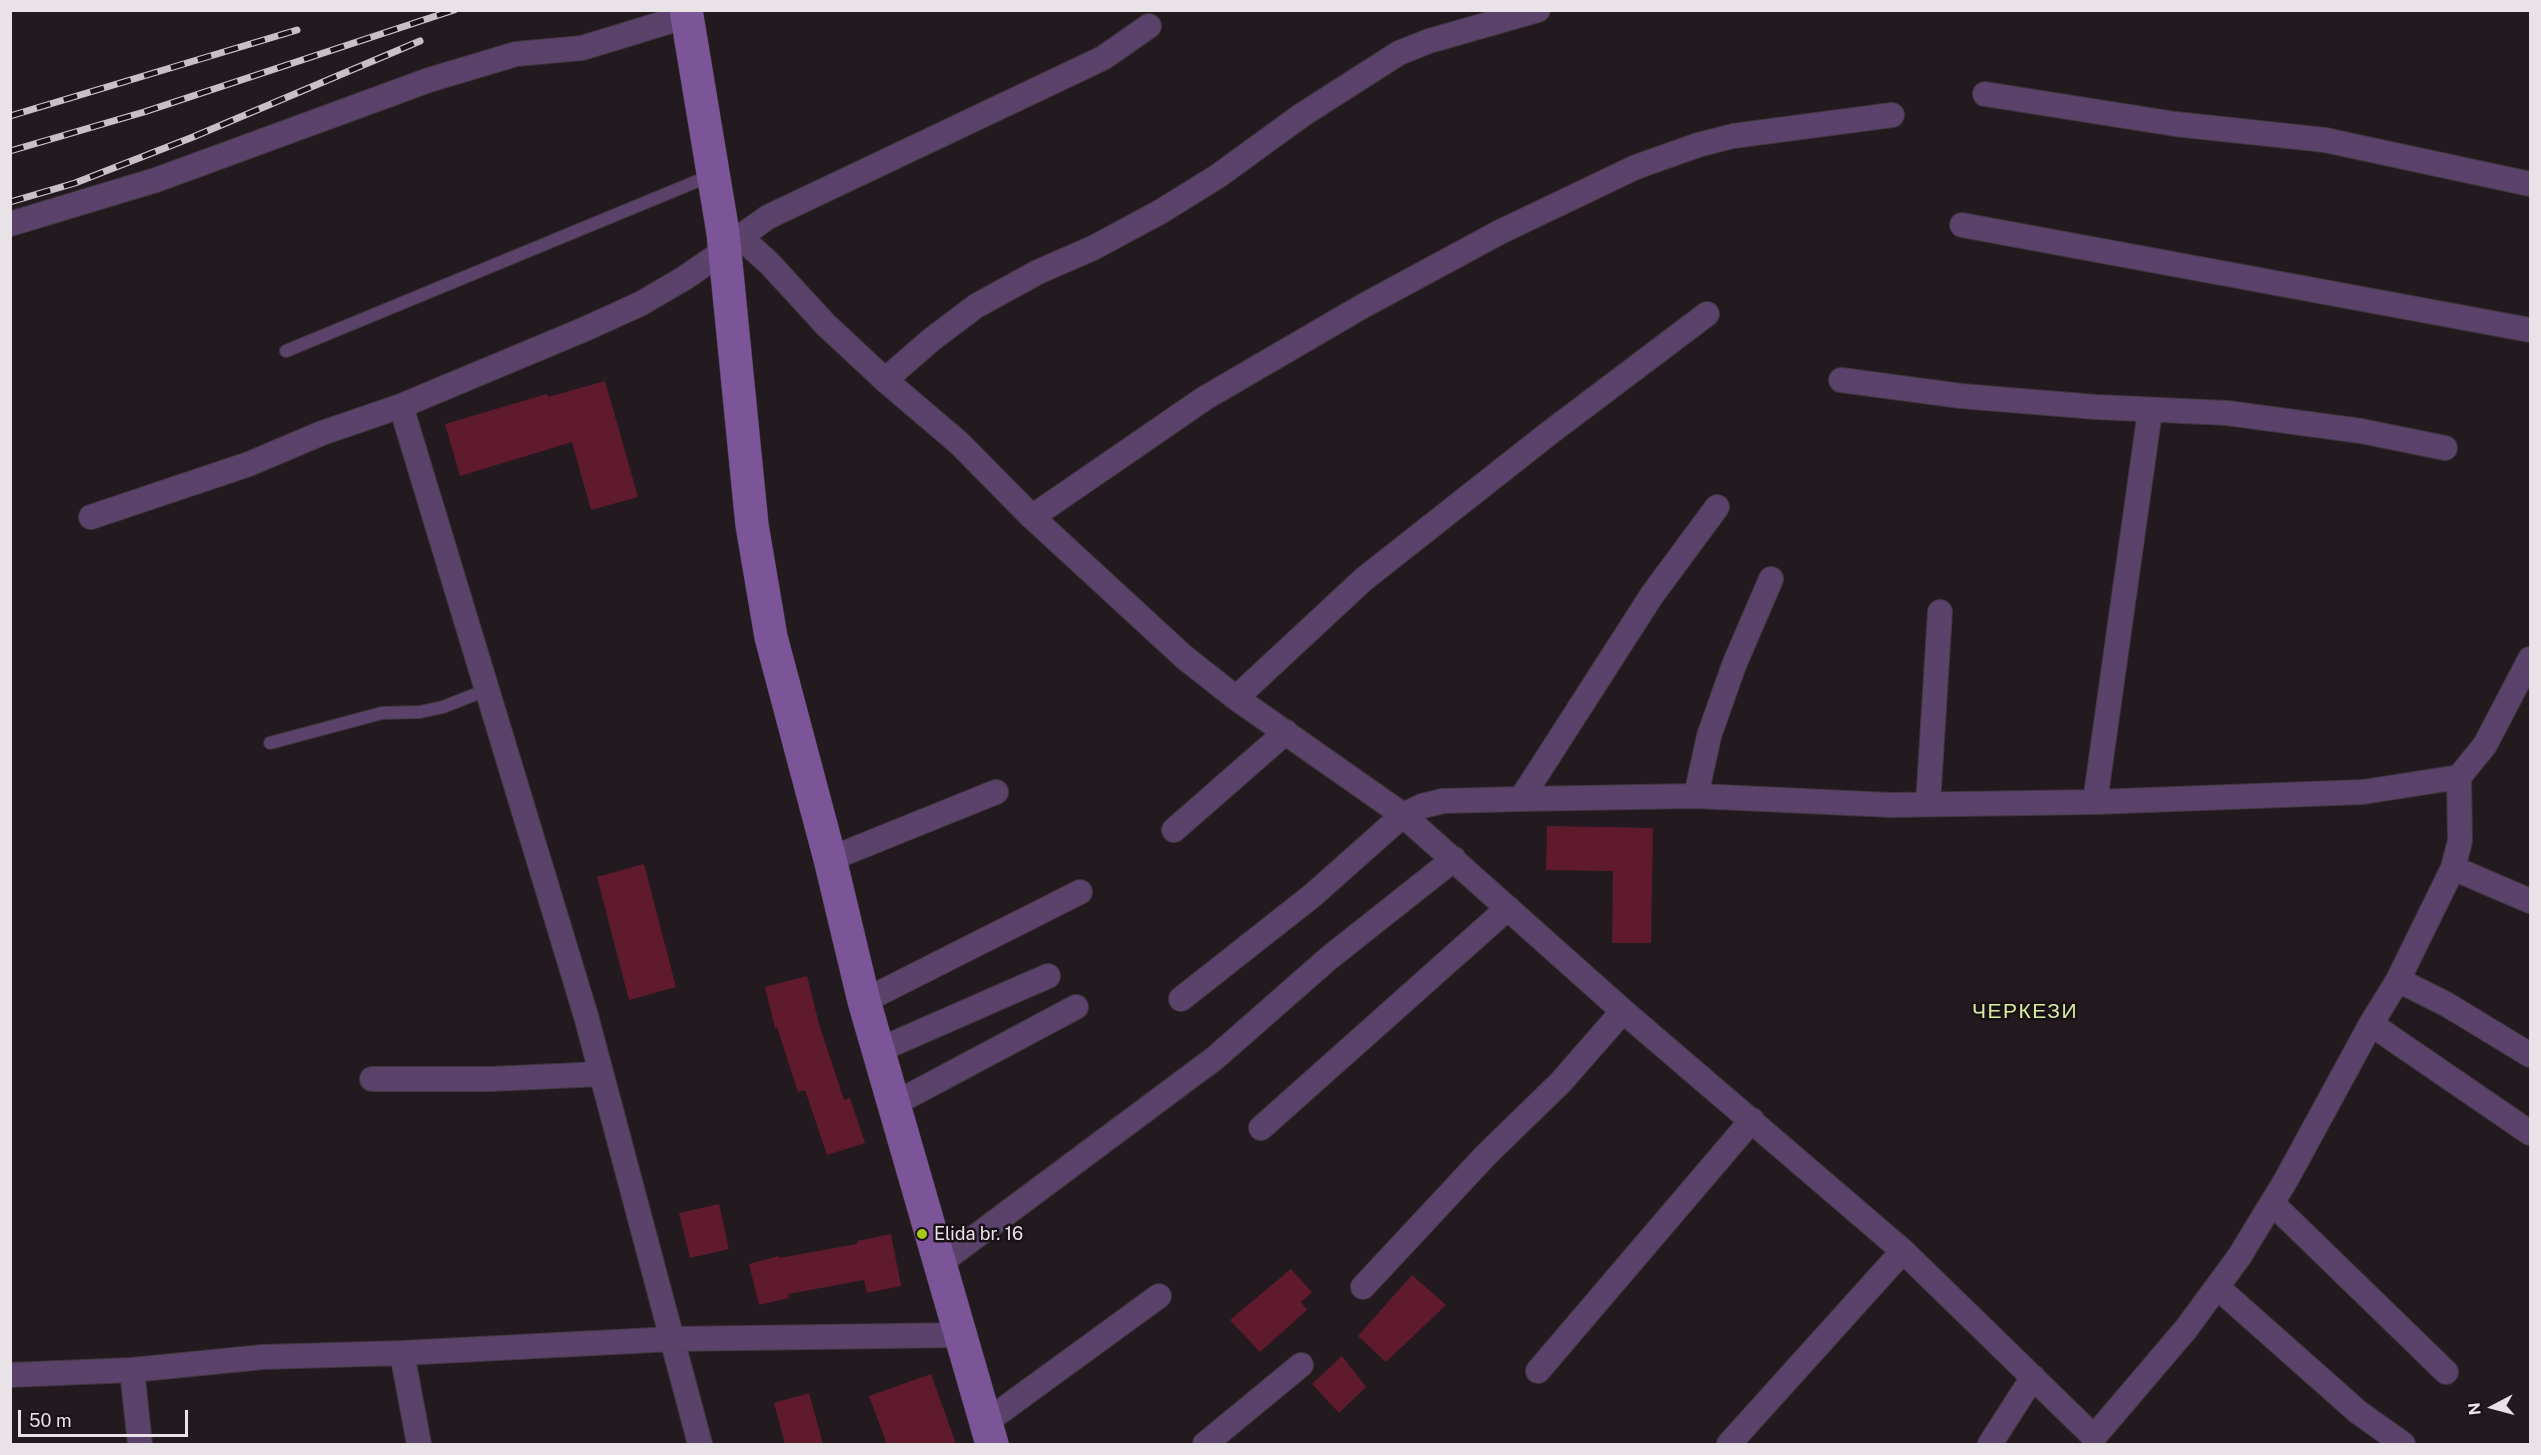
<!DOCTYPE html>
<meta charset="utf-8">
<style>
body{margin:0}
#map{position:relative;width:2541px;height:1455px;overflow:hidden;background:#231a20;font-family:"Public Sans",sans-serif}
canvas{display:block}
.frame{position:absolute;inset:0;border:12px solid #e9e2e6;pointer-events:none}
.north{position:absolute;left:2463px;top:1377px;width:60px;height:60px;-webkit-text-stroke:4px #1a1117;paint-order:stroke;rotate:264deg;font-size:16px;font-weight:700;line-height:24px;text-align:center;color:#e9e2e6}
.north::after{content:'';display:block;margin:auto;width:21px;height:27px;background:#e9e2e6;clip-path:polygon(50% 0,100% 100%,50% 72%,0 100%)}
.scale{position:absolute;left:18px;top:1410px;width:170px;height:27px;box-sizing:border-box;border:3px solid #e9e2e6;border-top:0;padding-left:8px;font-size:18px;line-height:21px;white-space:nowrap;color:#e9e2e6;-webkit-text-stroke:4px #1a1117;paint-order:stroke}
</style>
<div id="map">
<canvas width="2541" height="1455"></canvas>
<div class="frame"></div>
<div class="north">N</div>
<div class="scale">50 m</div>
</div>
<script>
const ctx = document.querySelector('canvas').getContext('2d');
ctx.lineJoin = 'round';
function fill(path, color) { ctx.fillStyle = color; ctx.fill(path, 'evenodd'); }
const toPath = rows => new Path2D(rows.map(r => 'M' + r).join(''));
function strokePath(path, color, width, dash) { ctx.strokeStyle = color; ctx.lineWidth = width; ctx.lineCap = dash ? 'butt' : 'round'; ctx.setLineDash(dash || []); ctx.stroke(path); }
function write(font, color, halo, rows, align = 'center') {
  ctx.font = font + ' "Public Sans",sans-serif'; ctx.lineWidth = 5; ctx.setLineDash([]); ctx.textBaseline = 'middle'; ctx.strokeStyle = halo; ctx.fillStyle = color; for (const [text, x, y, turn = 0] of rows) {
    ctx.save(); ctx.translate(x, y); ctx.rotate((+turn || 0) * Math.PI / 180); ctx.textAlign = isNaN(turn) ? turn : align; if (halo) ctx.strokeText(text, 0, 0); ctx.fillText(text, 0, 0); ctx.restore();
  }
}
fill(toPath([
 [605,381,638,497,591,510,572,442,460,476,445,424,547,394,548,397],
 [1547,826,1653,828,1651,943,1612,943,1613,871,1546,870],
 [644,864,676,987,629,1000,597,877],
 [807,976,819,1024,844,1100,850,1098,865,1143,827,1155,805,1090,798,1092,777,1027,775,1028,765,987],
 [719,1204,729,1249,690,1258,679,1213],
 [891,1234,901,1286,867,1293,864,1280,788,1294,789,1298,759,1305,749,1264,779,1256,779,1258,857,1244,857,1241],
 [1291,1269,1312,1292,1301,1302,1307,1310,1260,1352,1230,1320],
 [1412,1275,1446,1305,1386,1362,1358,1336],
 [1342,1356,1366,1387,1339,1413,1312,1384],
 [931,1374,956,1444,887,1444,869,1396],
 [809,1393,823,1444,785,1444,774,1403]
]), '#601a2e');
const service = toPath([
 [286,351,712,175],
 [270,743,382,713,420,712,443,707,489,689]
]);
const minor = toPath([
 [1985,94,2175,124,2325,140,2530,184],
 [10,224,156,180,429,80,516,54,582,48,687,16],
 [1962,225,2530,330],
 [723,233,740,237,769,263,826,325,885,380,959,443,1032,517,1184,657,1236,698,1403,815,1422,806,1443,801,1521,799,1696,796,1891,805,2095,802,2363,792,2459,777,2485,745,2530,659],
 [740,237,768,217,1103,58,1149,26],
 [885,380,931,340,976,306,1038,272,1093,248,1160,212,1218,176,1302,115,1399,53,1429,41,1538,10],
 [1841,380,1961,396,2096,407,2227,413,2361,431,2445,448],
 [401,406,586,1016,700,1444],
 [91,517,249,464,322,433,401,406,585,329,640,304,683,279,724,251],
 [1032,517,1205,398,1363,306,1500,232,1636,167,1698,145,1733,136,1892,115],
 [1236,698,1364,579,1548,434,1707,314],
 [1696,796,1709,736,1734,665,1771,579],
 [1521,799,1652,595,1717,507],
 [2095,802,2150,411],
 [1928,804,1940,612],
 [1174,830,1286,732],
 [830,859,996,792],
 [2453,868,2530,901],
 [2398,980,2446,1004,2530,1055],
 [1181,999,1313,895,1403,815,1623,1011,1903,1251,2094,1437,2186,1329,2239,1257,2286,1180,2371,1024,2398,980,2453,868,2460,841,2459,777],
 [864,1001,1080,892],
 [2371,1024,2530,1133],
 [879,1050,1048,976],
 [372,1079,491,1079,601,1074],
 [894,1104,1076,1007],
 [1261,1128,1508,908],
 [2272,1203,2446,1372],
 [940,1263,1215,1058,1329,958,1454,859],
 [1363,1287,1486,1155,1561,1082,1623,1011],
 [2217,1287,2358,1412,2403,1444],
 [402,1353,419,1444],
 [132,1370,140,1444],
 [1538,1371,1752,1120],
 [10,1375,132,1370,263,1357,402,1353,673,1339,962,1335],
 [986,1422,1159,1296],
 [1205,1444,1301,1365],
 [1729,1444,1903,1251],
 [1990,1444,2033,1377]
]);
const secondary = toPath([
 [686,10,723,233,752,525,771,637,830,859,864,1001,992,1444]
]);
strokePath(service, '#3f363c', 14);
strokePath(minor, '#3f363c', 26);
strokePath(secondary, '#3f363c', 34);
strokePath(service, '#5a426b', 12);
strokePath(minor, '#5a426b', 24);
strokePath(secondary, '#7c5598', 33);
const rail = toPath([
 [10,116,297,30],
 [10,151,144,112,454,10],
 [10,202,75,183,193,137,420,41]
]);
strokePath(rail, '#c7c0c4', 7);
strokePath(rail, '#1a1117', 4.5, [14]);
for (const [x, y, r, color] of [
 [922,1234,6,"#a8c71c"]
]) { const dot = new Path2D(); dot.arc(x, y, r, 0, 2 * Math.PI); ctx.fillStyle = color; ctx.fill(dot); strokePath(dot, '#1a1117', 2); }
write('18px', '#e9e2e6', '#1a1117', [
 ["Elida br. 16",934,1234]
], 'left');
ctx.letterSpacing = '1.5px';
write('21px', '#d7eca0', '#1a1117', [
 ["ЧЕРКЕЗИ",2025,1012]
]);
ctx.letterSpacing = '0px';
</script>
